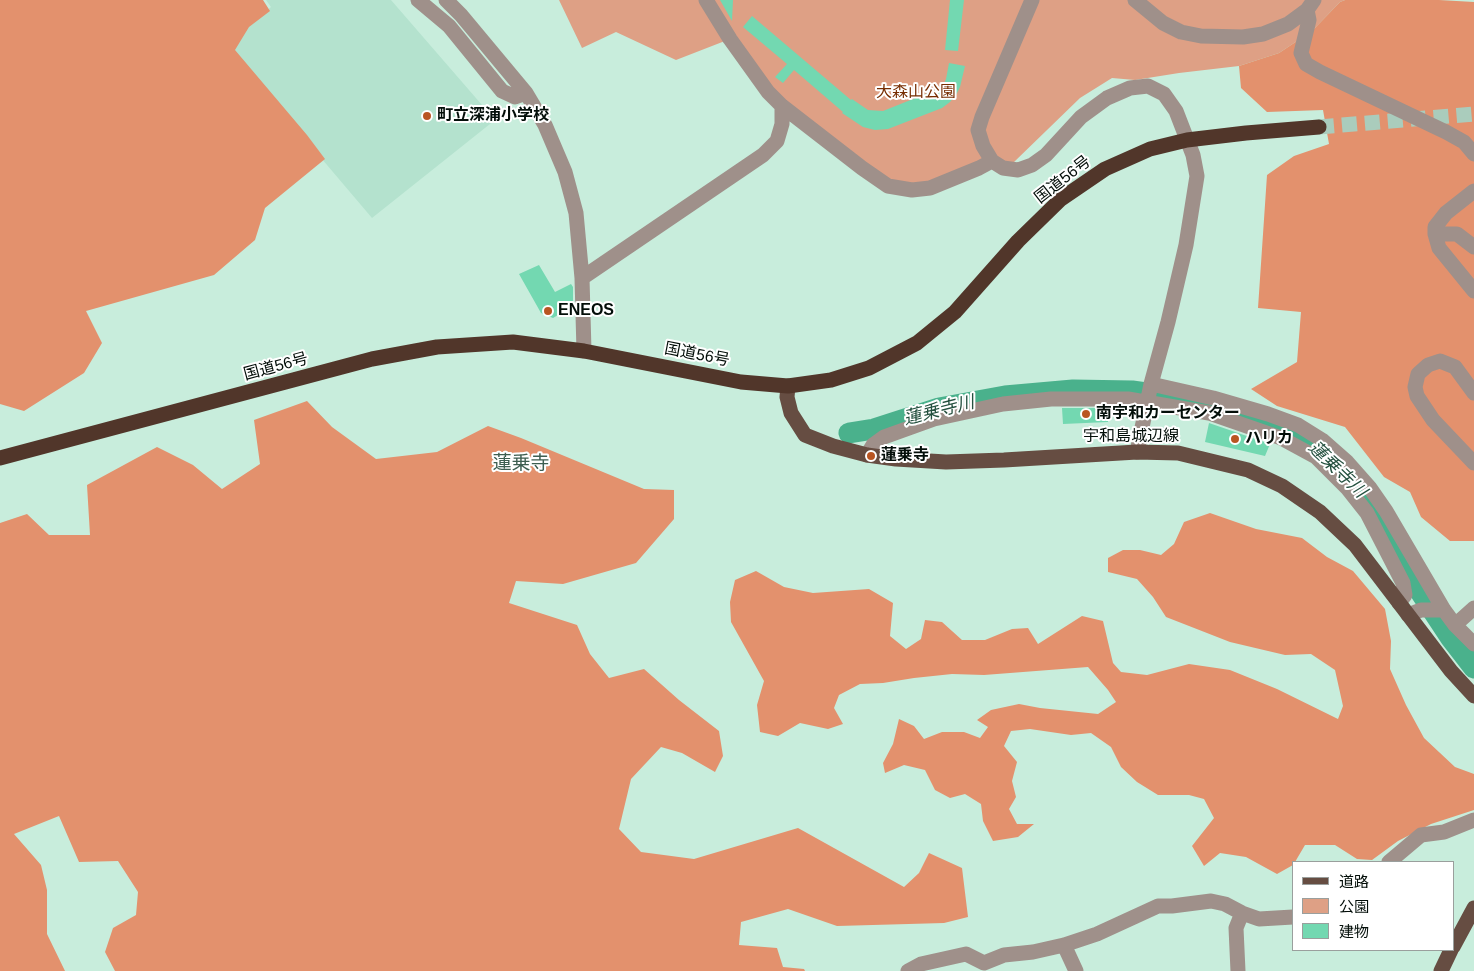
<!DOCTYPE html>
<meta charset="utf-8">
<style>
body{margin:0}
#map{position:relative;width:1474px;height:971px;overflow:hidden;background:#c8eddc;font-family:Arial,"Noto Sans JP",sans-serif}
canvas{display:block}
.legend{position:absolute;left:1292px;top:861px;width:162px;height:90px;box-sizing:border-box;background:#fff;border:1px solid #9a9f9d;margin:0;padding:6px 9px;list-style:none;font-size:15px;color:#030e09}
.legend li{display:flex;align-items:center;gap:10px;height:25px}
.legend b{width:25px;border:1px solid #9a9f9d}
</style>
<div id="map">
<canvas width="1474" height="971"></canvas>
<ul class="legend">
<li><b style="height:6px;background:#664d42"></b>道路</li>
<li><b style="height:14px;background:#dea085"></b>公園</li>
<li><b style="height:14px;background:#73d8b1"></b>建物</li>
</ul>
</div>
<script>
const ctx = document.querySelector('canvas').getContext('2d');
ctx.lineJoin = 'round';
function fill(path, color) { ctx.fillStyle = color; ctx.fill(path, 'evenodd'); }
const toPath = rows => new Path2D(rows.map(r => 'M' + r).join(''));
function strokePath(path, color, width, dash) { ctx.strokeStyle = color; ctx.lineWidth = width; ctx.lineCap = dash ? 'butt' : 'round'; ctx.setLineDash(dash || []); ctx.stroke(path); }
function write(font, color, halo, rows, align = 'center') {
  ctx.font = font + ' Arial,"Noto Sans JP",sans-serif'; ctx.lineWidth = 4; ctx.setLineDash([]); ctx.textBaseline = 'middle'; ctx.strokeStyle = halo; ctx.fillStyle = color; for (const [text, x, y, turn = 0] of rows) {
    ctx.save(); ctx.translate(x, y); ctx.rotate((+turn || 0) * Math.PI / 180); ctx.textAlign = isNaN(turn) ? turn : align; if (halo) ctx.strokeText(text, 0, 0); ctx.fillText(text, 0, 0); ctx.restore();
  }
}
fill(toPath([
 [266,0,391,0,495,120,372,218,226,46,271,7]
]), '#b4e2ce');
fill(toPath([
 [559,0,1345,0,1340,2,1312,31,1279,53,1239,66,1179,73,1135,80,1112,78,1080,98,1013,163,992,161,930,188,888,186,782,106,730,39,676,60,616,32,582,48]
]), '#dea085');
fill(toPath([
 [0,0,263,0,270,11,249,27,235,50,307,135,325,159,265,208,255,240,214,275,86,311,102,343,84,373,24,411,0,404],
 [1345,0,1439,0,1474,2,1474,541,1450,541,1421,517,1410,492,1384,477,1345,427,1277,406,1251,389,1297,362,1301,312,1258,308,1267,175,1294,156,1329,144,1323,110,1267,112,1241,88,1239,66,1279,53,1312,31,1340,2],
 [307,401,332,427,376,459,437,452,488,426,521,438,644,489,674,490,674,519,636,563,563,584,516,581,509,603,577,625,590,654,609,678,644,669,679,700,719,731,723,756,715,772,682,753,661,747,631,779,619,829,641,852,694,859,798,828,904,887,919,873,929,853,962,868,968,917,944,923,837,926,788,909,741,922,739,945,777,948,783,967,804,969,805,971,115,971,105,952,113,928,136,915,138,892,118,861,79,862,59,816,14,834,41,865,47,890,47,934,65,971,0,971,0,523,27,514,49,535,90,535,87,485,157,447,193,465,222,489,260,464,254,420],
 [1210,513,1256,529,1302,538,1327,557,1353,571,1385,609,1391,641,1390,669,1406,705,1424,738,1455,767,1474,774,1474,810,1431,824,1398,841,1372,860,1357,859,1335,845,1305,845,1295,862,1293,862,1293,865,1277,874,1246,857,1220,853,1204,866,1192,846,1214,818,1204,799,1189,795,1158,795,1137,782,1121,767,1111,747,1091,733,1071,735,1030,729,1011,731,1004,746,1017,762,1012,781,1016,797,1009,809,1017,824,1034,824,1018,837,993,841,983,821,981,804,965,794,950,798,935,790,925,770,904,765,885,773,883,763,893,744,899,719,914,726,924,739,942,732,964,732,980,738,988,727,977,720,991,710,1019,704,1040,708,1098,714,1116,702,1108,690,1088,667,984,675,952,674,914,678,883,683,860,684,839,695,834,708,843,724,828,729,800,723,778,736,760,732,757,705,764,681,731,622,730,602,735,580,756,571,784,587,813,593,869,589,893,603,890,636,906,649,921,639,925,620,942,622,962,640,985,640,1012,629,1028,628,1038,644,1082,616,1103,621,1113,663,1121,672,1147,675,1189,664,1230,670,1277,689,1338,719,1343,706,1335,670,1311,654,1285,655,1230,642,1166,617,1153,597,1137,579,1108,572,1108,558,1123,550,1140,550,1161,555,1174,544,1184,522]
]), '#e3916d');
strokePath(toPath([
 [849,433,874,429,939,408,1005,396,1073,390,1132,391,1182,398,1240,413,1292,432,1317,445,1346,473,1366,496,1419,590,1450,637,1474,668]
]), '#4ab18c', 21);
fill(toPath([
 [720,0,733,0,732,21],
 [950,0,964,0,958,51,945,50],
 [752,16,851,100,852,99,868,110,883,111,938,89,944,84,946,79,949,63,965,66,960,87,956,95,950,102,942,108,888,129,875,130,863,127,842,113,843,112,794,70,783,83,775,77,787,64,743,27],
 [539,265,555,292,571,284,573,287,573,306,553,318,541,313,519,274],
 [1062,408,1108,408,1108,422,1063,424],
 [1209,423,1270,444,1265,456,1205,442]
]), '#73d8b1');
strokePath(toPath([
 [1319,127,1474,114]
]), '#aaccbc', 15, [15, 8]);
strokePath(toPath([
 [418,0,449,26,502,91,515,97,526,93],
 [446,0,461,15,526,93,545,125,565,172,576,213,582,278,584,351],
 [706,0,730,39,768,92,782,106,862,168,888,186,912,190,930,188,979,168,992,161],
 [1032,0,982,117,978,130,983,146,992,161,1003,168,1018,170,1032,165,1046,155,1081,117,1107,98,1130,88,1148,86,1164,94,1176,111,1193,155,1197,176,1186,245,1168,322,1151,384,1137,452],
 [1135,0,1163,23,1181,32,1201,36,1243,37,1263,34,1288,24,1307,10,1314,0],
 [1307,10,1309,20,1301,53,1306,64,1320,72,1446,132,1464,142,1474,154],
 [1474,191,1446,213,1435,227,1435,234,1439,248,1474,291],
 [1435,234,1457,234,1474,247],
 [582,278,763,155,777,141,782,124,782,106],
 [1151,384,1213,398,1268,414,1298,425,1322,440,1347,462,1370,488,1386,511,1444,610,1455,625,1474,644],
 [1474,393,1455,367,1440,361,1428,365,1418,374,1415,387,1417,396,1433,420,1474,463],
 [867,455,873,445,884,437,934,419,1003,404,1051,399,1128,399,1209,413,1281,438,1316,457,1348,489,1367,513,1403,583,1405,595,1399,603],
 [1408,615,1421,610,1444,610],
 [1455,625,1474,608],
 [1389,862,1421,835,1444,832,1474,820],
 [1064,945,1076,971],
 [908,971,921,964,966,954,984,963,1004,955,1033,952,1064,945,1097,934,1158,906,1172,906,1211,901,1225,904,1242,913,1259,919,1293,917],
 [1238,971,1236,928,1242,913]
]), '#9f908a', 15);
strokePath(toPath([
 [788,386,787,397,791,413,805,435,833,446,867,455,896,459,946,462,1004,460,1137,452,1178,453,1248,470,1282,486,1320,512,1355,545,1451,671,1474,696],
 [1453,947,1474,908],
 [1441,971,1451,950]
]), '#664d42', 15);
strokePath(toPath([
 [0,458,372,359,437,347,513,342,584,351,741,382,788,386,831,380,869,368,917,343,955,312,1018,241,1061,199,1105,169,1150,149,1187,140,1246,133,1319,127]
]), '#51362a', 15);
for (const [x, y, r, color] of [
 [427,116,5,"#b95522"],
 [548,311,5,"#b95522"],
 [1086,414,5,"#b95522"],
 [1235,439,5,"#b95522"],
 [871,456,5,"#b95522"]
]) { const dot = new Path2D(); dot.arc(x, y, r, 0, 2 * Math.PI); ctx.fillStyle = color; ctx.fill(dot); strokePath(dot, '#fff', 2); }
write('16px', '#772e03', '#fff', [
 ["大森山公園",916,93]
]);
write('bold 16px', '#030e09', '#fff', [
 ["町立深浦小学校",437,116],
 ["ENEOS",558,311],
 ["南宇和カーセンター",1096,414],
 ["ハリカ",1245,439],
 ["蓮乗寺",881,456]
], 'left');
write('16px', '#030e09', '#fff', [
 ["国道56号",1063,180,-38],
 ["国道56号",697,355,11],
 ["国道56号",276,367,-15],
 ["宇和島城辺線",1131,437]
]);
write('italic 18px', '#24503f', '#fff', [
 ["蓮乗寺川",939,411,-14],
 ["蓮乗寺川",1337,470,44]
]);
write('19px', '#3e5e51', '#fff', [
 ["蓮乗寺",521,464]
]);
</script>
